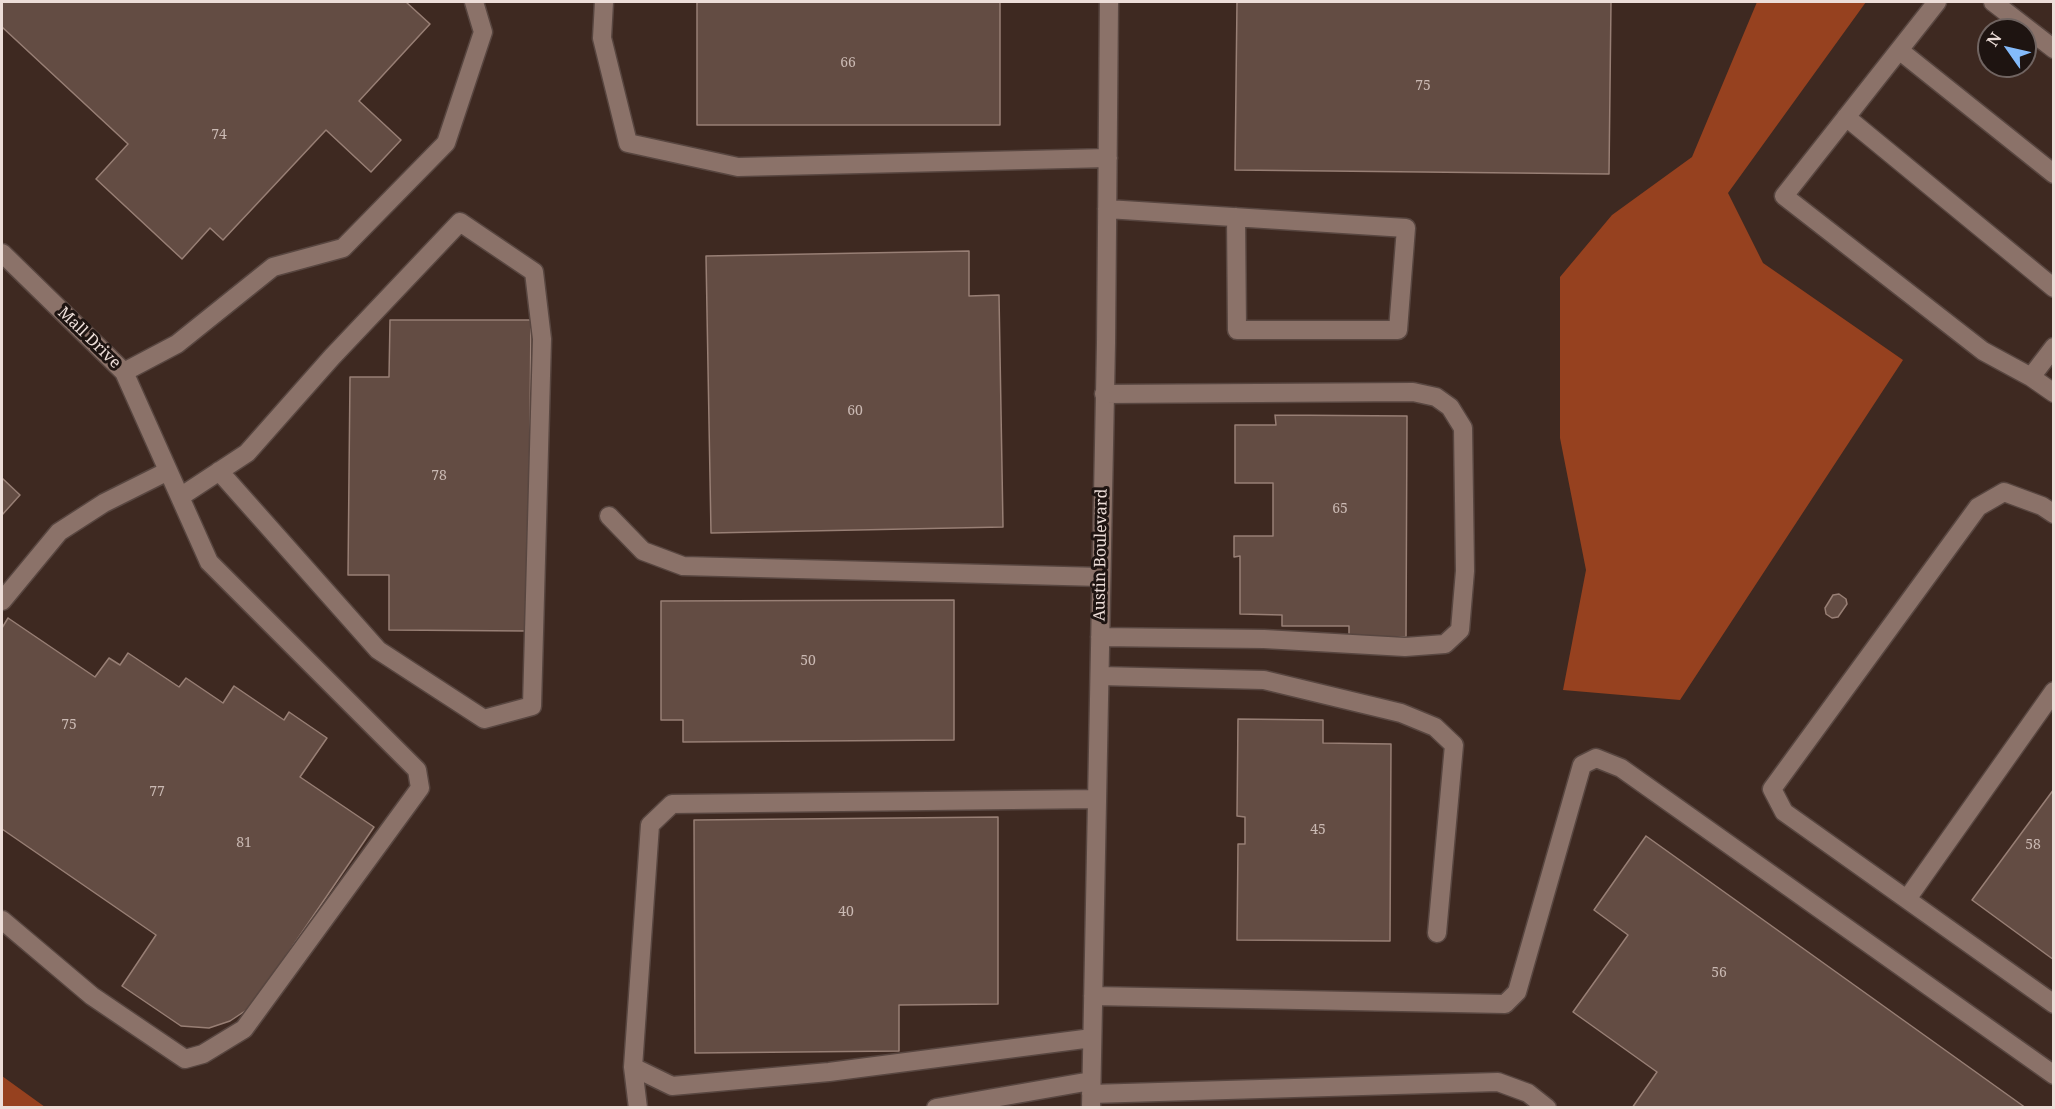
<!DOCTYPE html>
<style>
body{margin:0}
#map{position:relative;width:2055px;height:1109px;overflow:hidden;background:#3e2921;font-family:"Noto Serif",serif}
canvas{display:block}
.frame{position:absolute;inset:0;border:3px solid #ecddd8;pointer-events:none}
.north{position:absolute;left:1977px;top:18px;width:60px;height:60px;box-sizing:border-box;background:#1e1411;border:2px solid #706461;border-radius:50%;rotate:304deg;font-size:16px;font-weight:700;line-height:24px;text-align:center;color:#ecddd8}
.north::after{content:'';display:block;margin:auto;width:21px;height:27px;background:#84bbfb;clip-path:polygon(50% 0,100% 100%,50% 72%,0 100%)}
</style>
<div id="map">
<canvas width="2055" height="1109"></canvas>
<div class="frame"></div>
<div class="north">N</div>
</div>
<script>
const ctx = document.querySelector('canvas').getContext('2d');
ctx.lineJoin = 'round';
function fill(path, color) { ctx.fillStyle = color; ctx.fill(path, 'evenodd'); }
const toPath = rows => new Path2D(rows.map(r => 'M' + r).join(''));
function strokePath(path, color, width, dash) { ctx.strokeStyle = color; ctx.lineWidth = width; ctx.lineCap = dash ? 'butt' : 'round'; ctx.setLineDash(dash || []); ctx.stroke(path); }
function write(font, color, halo, rows, align = 'center') {
  ctx.font = font + ' "Noto Serif",serif'; ctx.lineWidth = 6; ctx.setLineDash([]); ctx.textBaseline = 'middle'; ctx.strokeStyle = halo; ctx.fillStyle = color; for (const [text, x, y, turn = 0] of rows) {
    ctx.save(); ctx.translate(x, y); ctx.rotate((+turn || 0) * Math.PI / 180); ctx.textAlign = isNaN(turn) ? turn : align; if (halo) ctx.strokeText(text, 0, 0); ctx.fillText(text, 0, 0); ctx.restore();
  }
}
fill(toPath([
 [1757,2,1866,2,1728,193,1763,263,1903,360,1680,700,1563,690,1586,570,1560,438,1560,277,1612,215,1692,157],
 [2,1076,45,1107,2,1107]
]), '#96411f');
const building = toPath([
 [2,2,406,2,430,24,359,101,401,140,371,172,326,130,223,240,210,228,182,259,96,179,128,144,2,27,2,2],
 [697,2,1000,2,1000,125,697,125,697,2],
 [1237,2,1611,2,1609,174,1235,170,1237,2],
 [969,251,969,296,999,295,1003,527,711,533,706,256,969,251],
 [390,320,531,320,528,631,389,630,389,575,348,575,350,377,389,377,390,320],
 [1275,415,1407,416,1406,637,1349,637,1349,626,1282,626,1282,615,1240,614,1240,556,1234,557,1234,536,1273,536,1273,483,1235,483,1235,425,1276,425,1275,415],
 [2,478,20,495,2,515,2,478],
 [1839,594,1846,599,1847,604,1838,617,1832,618,1826,614,1825,608,1833,595,1839,594],
 [954,600,954,740,683,742,683,720,661,720,661,601,954,600],
 [8,618,95,677,109,658,120,665,128,653,179,687,186,678,223,703,234,686,284,720,289,712,327,738,300,777,374,827,251,1007,230,1021,209,1028,181,1026,122,986,156,935,2,829,2,628,8,618],
 [1238,719,1323,720,1323,743,1391,744,1390,941,1237,940,1238,844,1245,844,1245,817,1237,816,1238,719],
 [2054,789,2054,960,1972,900,2054,789],
 [998,817,998,1004,899,1005,899,1051,695,1053,694,820,998,817],
 [1646,836,2026,1108,1632,1108,1657,1072,1573,1012,1628,935,1594,910,1646,836]
]);
fill(building, '#634c43');
strokePath(building, '#987f75', 1.5);
const minor = toPath([
 [604,2,602,38,628,143,738,167,1108,158],
 [1937,2,1784,196,1983,351,2031,377],
 [1993,2,2054,49],
 [1899,50,2054,174],
 [1846,117,2054,288],
 [1107,209,1406,228,1398,330,1237,330,1236,217],
 [2,253,124,372,209,562,417,770,420,788,244,1029,203,1054,185,1059,92,996,2,920],
 [2054,347,2031,377,2054,393],
 [124,372,177,344,273,267,343,248,446,143,483,32,474,2],
 [180,497,247,453,332,357,460,222,534,272,542,339,532,706,484,719,378,650,219,471],
 [2054,514,2042,506,2004,492,1978,507,1772,789,1784,812,2054,1004],
 [609,516,643,551,683,566,1101,577],
 [2,601,59,532,104,503,168,471],
 [1100,637,1264,639,1405,647,1445,644,1460,630,1465,571,1463,428,1450,407,1436,397,1413,392,1104,394],
 [1100,676,1264,680,1401,713,1435,727,1454,745,1437,933],
 [1907,899,2054,691],
 [1093,996,1505,1004,1517,992,1582,765,1596,758,1621,768,2054,1075],
 [1092,1038,829,1072,672,1086,633,1067,650,825,672,804,1097,799],
 [633,1067,638,1108],
 [1091,1094,1498,1082,1528,1093,1547,1108],
 [936,1108,1091,1081],
 [1091,1108,1106,343,1109,2]
]);
strokePath(minor, '#584640', 21);
strokePath(minor, '#8b7269', 18);
write('14px', '#cab9b3', null, [
 ["66",848,63],
 ["75",1423,86],
 ["74",219,135],
 ["60",855,411],
 ["78",439,476],
 ["65",1340,509],
 ["50",808,661],
 ["75",69,725],
 ["77",157,792],
 ["45",1318,830],
 ["81",244,843],
 ["58",2033,845],
 ["40",846,912],
 ["56",1719,973]
]);
write('16px', '#ecddd8', '#1e1411', [
 ["Mall Drive",89,338,44],
 ["Austin Boulevard",1101,555,-89]
]);
</script>
